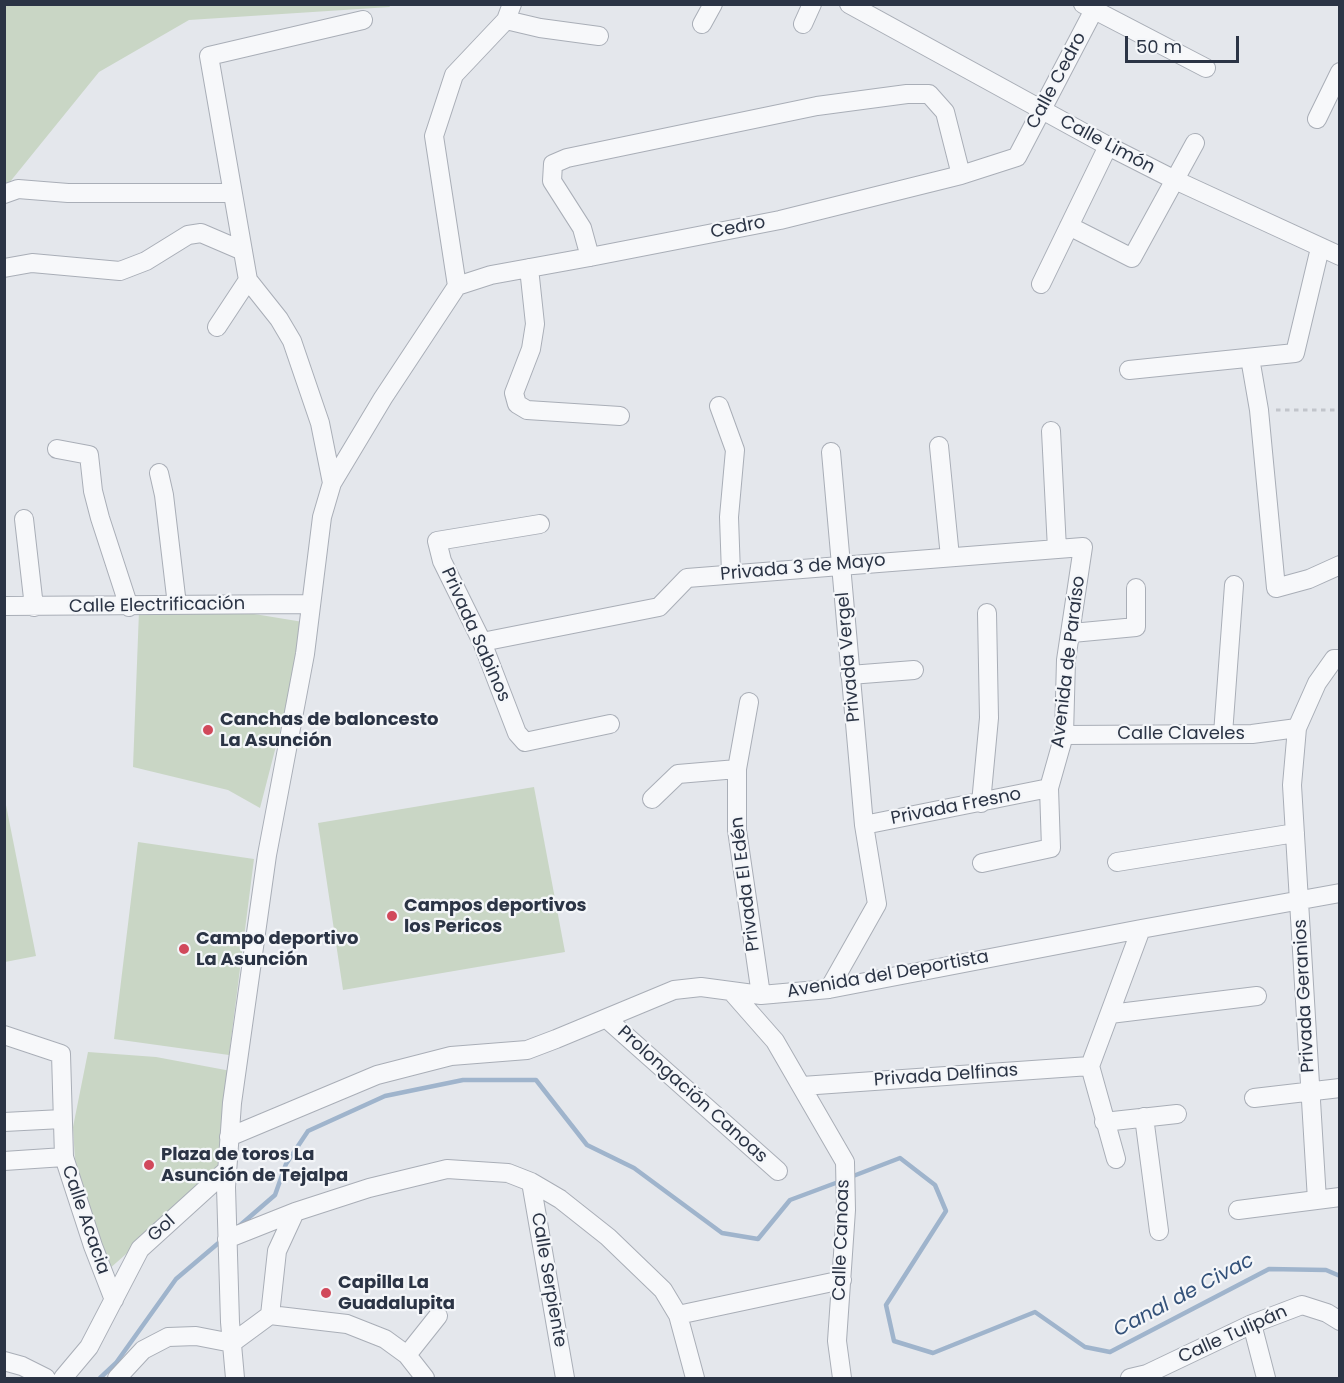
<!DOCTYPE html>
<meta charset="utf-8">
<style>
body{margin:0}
#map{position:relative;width:1344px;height:1383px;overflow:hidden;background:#e4e7ec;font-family:Poppins,sans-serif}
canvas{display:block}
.frame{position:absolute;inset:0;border:6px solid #2b3445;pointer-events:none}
.scale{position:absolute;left:1125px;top:36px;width:114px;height:27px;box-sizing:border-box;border:3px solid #2b3445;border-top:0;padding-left:8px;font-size:18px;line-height:21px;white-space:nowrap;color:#2b3445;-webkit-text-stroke:4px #f4f6f9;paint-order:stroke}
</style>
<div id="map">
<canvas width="1344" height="1383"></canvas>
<div class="frame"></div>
<div class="scale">50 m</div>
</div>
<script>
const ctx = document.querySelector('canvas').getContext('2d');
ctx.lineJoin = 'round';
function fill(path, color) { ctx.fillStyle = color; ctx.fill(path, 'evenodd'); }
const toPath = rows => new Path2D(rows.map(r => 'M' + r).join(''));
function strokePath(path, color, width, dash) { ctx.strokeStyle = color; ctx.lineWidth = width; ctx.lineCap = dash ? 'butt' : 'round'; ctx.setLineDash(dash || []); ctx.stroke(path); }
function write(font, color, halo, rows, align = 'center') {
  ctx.font = font + ' Poppins,sans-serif'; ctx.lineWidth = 4.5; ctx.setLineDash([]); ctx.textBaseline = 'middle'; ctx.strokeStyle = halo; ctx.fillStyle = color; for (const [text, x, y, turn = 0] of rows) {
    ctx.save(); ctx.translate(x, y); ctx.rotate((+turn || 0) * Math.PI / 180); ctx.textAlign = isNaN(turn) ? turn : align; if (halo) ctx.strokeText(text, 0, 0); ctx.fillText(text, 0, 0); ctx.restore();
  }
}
fill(toPath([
 [5,5,389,5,390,7,189,20,99,72,5,188],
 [224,609,303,622,290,692,260,808,228,790,133,767,139,611],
 [534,787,565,952,343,990,318,823],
 [4,795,36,956,5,962,4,962],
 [138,842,254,859,229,1055,114,1039],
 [88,1052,156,1057,231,1071,222,1169,108,1270,75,1160,73,1127]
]), '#c9d6c5');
strokePath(toPath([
 [848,1178,900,1158,935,1185,946,1211,886,1305,894,1341,933,1353,1035,1312,1085,1347,1110,1352,1269,1269,1326,1270,1340,1276],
 [238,1227,275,1195,286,1164,308,1131,385,1096,463,1080,536,1080,587,1145,634,1168,722,1233,758,1239,790,1200,841,1181],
 [100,1378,116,1363,176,1279,222,1240]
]), '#9fb4cc', 4.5);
const minor = toPath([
 [849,4,1108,146,1175,180,1340,256],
 [1083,4,1206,68],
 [506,20,540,28,599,36],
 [702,24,713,4],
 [803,24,812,4],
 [1317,119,1340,72],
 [4,194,18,189,68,193,232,193],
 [1069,226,1132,258,1195,143],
 [590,257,582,228,552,181,553,164,567,158,817,106,907,94,929,94,945,112,961,175],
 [4,268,32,263,120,271,146,261,188,235,201,233,243,251],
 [529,268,535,324,531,349,514,393,517,404,527,410,620,416],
 [1041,284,1108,146],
 [457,286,491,275,590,257,780,220,961,175,1017,157,1097,4],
 [217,327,248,280],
 [1250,358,1259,410,1276,588,1309,579,1340,565],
 [1129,370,1295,353,1320,248],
 [719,406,735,450,729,517,731,574],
 [1051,431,1057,549],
 [939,446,950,557],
 [57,449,89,455,93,491,100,518,129,607],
 [159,473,164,495,177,605],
 [332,483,320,423,292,341,279,319,248,280,209,56,363,20],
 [24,519,34,607],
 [540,524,437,541,442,561,482,642,517,733,525,742,610,724],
 [4,606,310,604],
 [1072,633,1136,627,1136,588],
 [482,642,659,607,687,578,1083,547,1066,660,1064,735,1049,788,1051,848,982,863],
 [850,675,914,670],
 [749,702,737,769,737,830,761,995],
 [1223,734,1234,585],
 [1064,735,1252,734,1297,728],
 [652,799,678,774,737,769],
 [981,803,989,718,987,613],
 [864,825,1049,788],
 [1117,862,1295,833],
 [829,989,877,904,864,825,831,452],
 [731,991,775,1041,845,1162,846,1210,837,1341,842,1378],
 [1110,1014,1257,996],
 [607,1019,778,1171],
 [4,1035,61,1054,64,1157,93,1246,114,1300],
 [802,1086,1090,1066],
 [1254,1098,1340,1088],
 [1144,1117,1159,1231],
 [4,1122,62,1119],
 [1104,1122,1177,1114],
 [229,1137,377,1075,451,1056,527,1050,556,1039,674,990,701,987,761,995,829,989,1141,929,1340,893],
 [1116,1159,1090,1066,1141,929],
 [4,1161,64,1157],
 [531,1182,565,1378],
 [1317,1200,1292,785,1297,728,1317,683,1334,659,1340,659],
 [1238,1210,1340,1197],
 [227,1239,295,1212],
 [270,1315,277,1251,295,1212,369,1188,447,1169,508,1173,531,1182,560,1199,608,1237,663,1290,678,1315,695,1378],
 [678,1315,842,1280],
 [1252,1324,1266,1378],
 [407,1355,438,1316],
 [4,1361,22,1366,46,1378],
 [63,1378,89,1347,140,1249,227,1170],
 [117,1378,143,1350,168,1337,196,1336,232,1343,270,1315,347,1324,385,1339,407,1355,425,1378],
 [235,1378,230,1322,226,1187,232,1103,267,855,305,654,322,517,332,483,383,398,457,286,434,136,454,75,506,20,512,4],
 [1130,1378,1147,1374,1252,1324,1302,1305,1327,1313,1340,1321]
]);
strokePath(minor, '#a9aeb7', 20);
strokePath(toPath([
 [1276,410,1340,410]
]), '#c2c5cb', 3, [4.5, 4.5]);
strokePath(minor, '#f7f8fa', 18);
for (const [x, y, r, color] of [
 [208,730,6,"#d1495b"],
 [392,916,6,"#d1495b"],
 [184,949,6,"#d1495b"],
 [149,1165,6,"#d1495b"],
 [326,1293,6,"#d1495b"]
]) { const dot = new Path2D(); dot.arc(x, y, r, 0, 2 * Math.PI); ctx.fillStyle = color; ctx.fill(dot); strokePath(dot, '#f4f6f9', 2); }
write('18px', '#2b3445', '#f4f6f9', [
 ["Calle Cedro",1057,81,-62],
 ["Calle Limón",1107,145,28],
 ["Cedro",738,228,-11],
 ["Privada 3 de Mayo",803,568,-5],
 ["Calle Electrificación",157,606,-1],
 ["Privada Sabinos",475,635,66],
 ["Privada Vergel",849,657,-95],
 ["Avenida de Paraíso",1069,662,-83],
 ["Calle Claveles",1181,734],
 ["Privada Fresno",956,807,-11],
 ["Privada El Edén",746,884,-97],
 ["Avenida del Deportista",888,975,-10],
 ["Privada Geranios",1305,996,-93],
 ["Privada Delfinas",946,1076,-4],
 ["Prolongación Canoas",692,1095,42],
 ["Calle Acacia",85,1220,71],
 ["Gol",162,1229,-42],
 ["Calle Canoas",842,1240,-88],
 ["Calle Serpiente",548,1280,80],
 ["Calle Tulipán",1233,1335,-24]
]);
write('bold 18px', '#2b3445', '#f4f6f9', [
 ["Canchas de baloncesto",220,720],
 ["La Asunción",220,741],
 ["Campos deportivos",404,906],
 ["los Pericos",404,927],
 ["Campo deportivo",196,939],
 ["La Asunción",196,960],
 ["Plaza de toros La",161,1155],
 ["Asunción de Tejalpa",161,1176],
 ["Capilla La",338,1283],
 ["Guadalupita",338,1304]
], 'left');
write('italic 20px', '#34527a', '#f4f6f9', [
 ["Canal de Civac",1184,1296,-28]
]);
</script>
